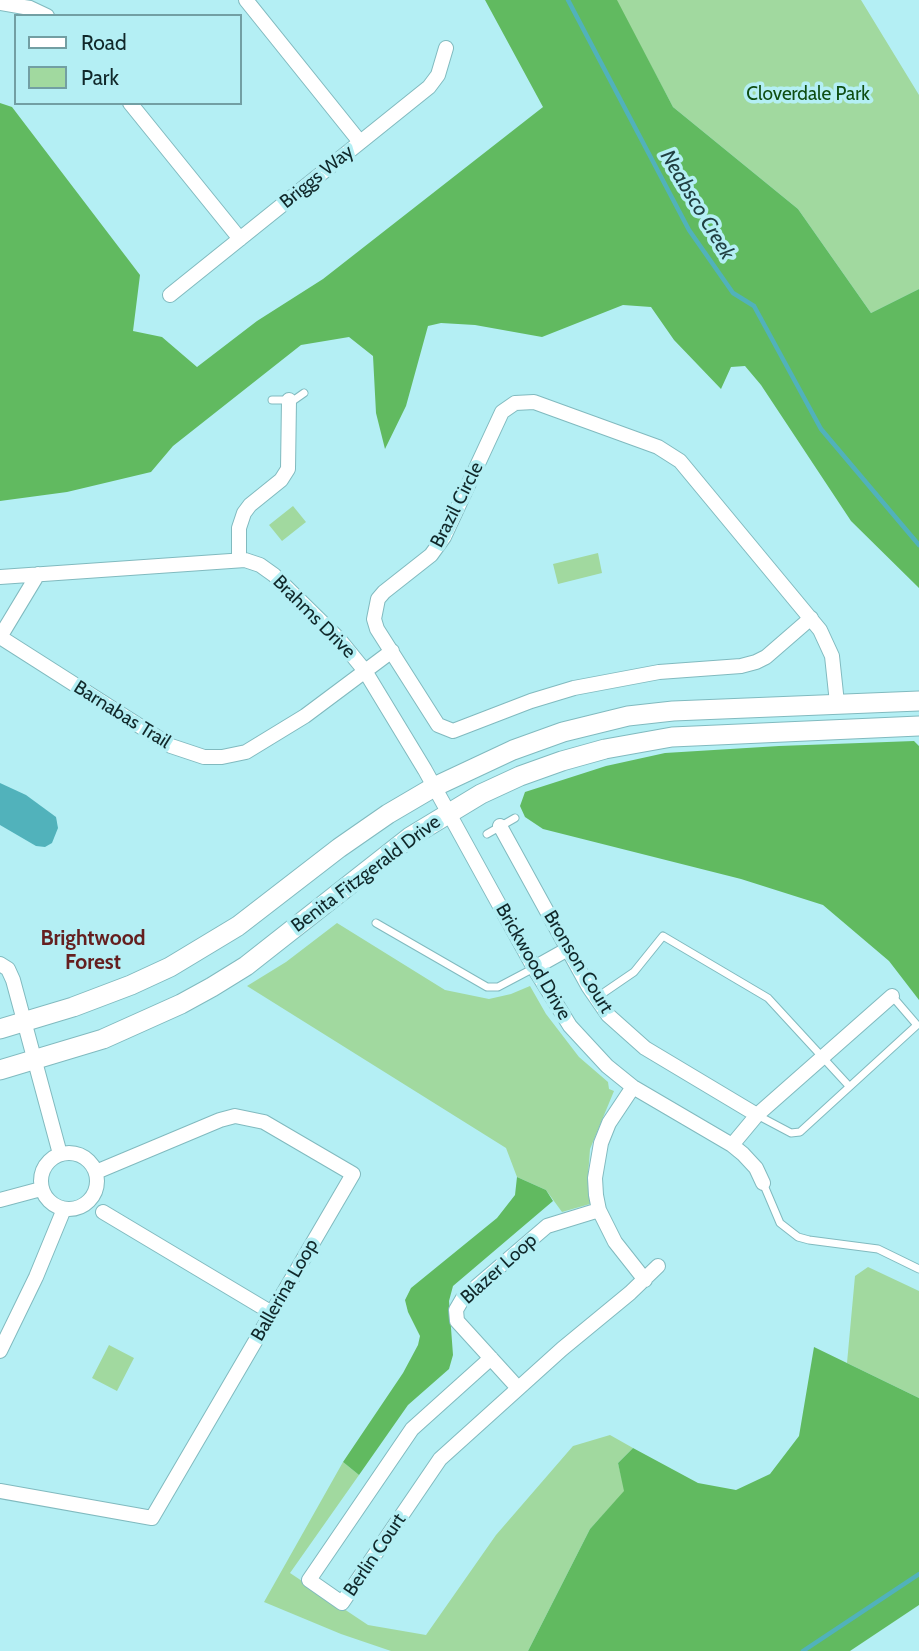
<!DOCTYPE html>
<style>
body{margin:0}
#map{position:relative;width:919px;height:1651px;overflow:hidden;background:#b4eff4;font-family:Cabin,sans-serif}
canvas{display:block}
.legend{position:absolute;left:14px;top:14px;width:228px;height:91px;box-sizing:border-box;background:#b4eff4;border:2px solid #729fa3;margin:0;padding:9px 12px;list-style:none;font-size:21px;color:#10282a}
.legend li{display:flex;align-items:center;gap:14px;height:35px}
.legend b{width:35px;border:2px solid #729fa3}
</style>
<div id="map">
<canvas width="919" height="1651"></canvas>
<ul class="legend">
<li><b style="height:9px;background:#fff"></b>Road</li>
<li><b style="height:19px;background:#a1d99f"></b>Park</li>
</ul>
</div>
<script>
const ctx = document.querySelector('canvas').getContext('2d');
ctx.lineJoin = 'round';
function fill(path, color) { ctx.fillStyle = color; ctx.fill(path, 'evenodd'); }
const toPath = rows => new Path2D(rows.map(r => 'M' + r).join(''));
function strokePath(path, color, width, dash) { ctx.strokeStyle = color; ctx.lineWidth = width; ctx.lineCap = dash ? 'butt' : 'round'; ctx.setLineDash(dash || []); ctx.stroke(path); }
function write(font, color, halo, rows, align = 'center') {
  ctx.font = font + ' Cabin,sans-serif'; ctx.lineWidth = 7; ctx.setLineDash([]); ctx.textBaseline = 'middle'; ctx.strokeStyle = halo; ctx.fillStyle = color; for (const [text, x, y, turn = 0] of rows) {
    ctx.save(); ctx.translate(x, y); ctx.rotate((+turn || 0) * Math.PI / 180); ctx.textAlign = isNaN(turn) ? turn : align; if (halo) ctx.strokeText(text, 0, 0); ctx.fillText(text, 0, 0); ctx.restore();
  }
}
fill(toPath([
 [616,0,861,0,919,95,919,289,871,313,798,209,673,107],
 [293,506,306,522,282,541,269,525],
 [598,553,602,573,558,584,553,564],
 [337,923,445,990,489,999,511,994,530,986,546,1014,579,1057,608,1082,609,1089,614,1091,590,1149,588,1176,590,1204,562,1212,546,1190,517,1177,506,1148,247,986,286,962],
 [868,1267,919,1291,919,1398,847,1363,855,1276],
 [109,1345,134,1358,117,1391,92,1378],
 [610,1435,633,1448,618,1463,625,1491,590,1529,528,1651,391,1651,341,1634,264,1602,343,1462,359,1475,290,1573,368,1625,426,1635,496,1535,573,1446]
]), '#a1d99f');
fill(toPath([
 [485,0,617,0,673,107,798,209,871,313,919,289,919,588,851,521,761,385,745,366,731,367,721,389,674,340,651,307,623,305,542,337,475,325,441,323,428,326,406,406,385,449,376,413,373,356,349,337,301,345,173,446,151,472,67,492,0,501,0,103,12,107,140,275,133,331,162,337,197,367,257,321,323,279,543,107],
 [914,741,919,746,919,1000,889,961,823,905,741,879,543,829,525,817,520,806,525,792,606,766,665,753,779,746],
 [517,1177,546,1190,553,1201,453,1286,449,1301,453,1355,449,1369,408,1405,359,1475,343,1462,403,1373,418,1345,420,1336,408,1312,405,1300,411,1288,497,1218,515,1195],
 [814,1347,919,1398,919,1605,850,1651,528,1651,590,1529,624,1491,618,1463,633,1448,698,1483,736,1490,770,1474,799,1436]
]), '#61ba60');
fill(toPath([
 [0,783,26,795,56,817,58,828,52,843,45,847,36,846,0,825]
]), '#51b2bb');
strokePath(toPath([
 [568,0,689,230,733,293,754,306,821,429,919,545],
 [803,1651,919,1574]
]), '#51b2bb', 4.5);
const service = toPath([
 [272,400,294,400,304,393],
 [487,834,515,818],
 [376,923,487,987,498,987,534,968],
 [596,998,634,972,663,936,768,998,849,1086],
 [757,1115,791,1133,800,1132,917,1025,892,996],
 [763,1183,780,1223,798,1237,809,1240,878,1249,919,1269]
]);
const minor = toPath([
 [246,0,360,142],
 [0,3,30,8,47,16],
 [130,103,240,239],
 [170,295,429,87,438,75,446,48],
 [239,560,239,528,244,513,250,505,281,480,288,469,289,400],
 [0,577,245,560,260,565,274,575,339,639,365,671,425,770,534,968,570,1026,607,1066,633,1087,732,1145,743,1154,756,1168,763,1183],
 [811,618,766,657,756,662,741,666,659,672,574,688,531,701,453,731,438,725,377,629,374,619,378,599,384,592,431,555,444,537,502,412,515,403,534,402,658,447,680,461,820,630,832,656,837,703],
 [0,637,171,746,204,757,222,757,246,752,305,716,392,651],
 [0,637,38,574],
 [500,826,588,986,608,1015,645,1048,757,1115],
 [0,964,8,969,13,980,60,1154],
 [534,968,568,949],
 [633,1087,609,1123,601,1143,595,1178,596,1195,599,1210,615,1242,645,1280],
 [732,1145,757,1115,892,996],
 '41 1181a28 28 0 1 1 56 0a28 28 0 1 1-56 0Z',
 [0,1200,41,1189],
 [103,1212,272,1313],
 [0,1351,36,1277,64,1209],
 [491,1358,412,1429,309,1580,342,1603,440,1459,562,1349,630,1293,658,1266],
 [518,1388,457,1321,456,1310,463,1298,547,1226,599,1210],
 [0,1491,152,1518,353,1174,264,1122,235,1116,220,1120,96,1172]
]);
const secondary = toPath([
 [0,1029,73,1007,131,985,170,967,238,926,339,848,388,814,434,787,513,750,563,732,628,716,673,711,919,701],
 [0,1070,103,1039,181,1004,212,987,246,966,410,837,481,794,520,776,562,761,605,749,672,737,919,726]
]);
strokePath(service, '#81babf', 9);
strokePath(minor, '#81babf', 16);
strokePath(secondary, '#81babf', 21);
strokePath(service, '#fff', 7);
strokePath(minor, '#fff', 14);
strokePath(secondary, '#fff', 19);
write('19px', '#0e4d12', '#b4eff4', [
 ["Cloverdale Park",808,94]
]);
write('19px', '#10282a', '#b4eff4', [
 ["Briggs Way",317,177,-39],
 ["Brazil Circle",457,505,-63],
 ["Brahms Drive",314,617,45],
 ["Barnabas Trail",122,715,32],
 ["Benita Fitzgerald Drive",366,874,-37],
 ["Brickwood Drive",533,962,60],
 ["Bronson Court",578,962,59],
 ["Blazer Loop",499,1269,-42],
 ["Ballerina Loop",285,1290,-60],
 ["Berlin Court",375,1555,-56]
]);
write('italic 21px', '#214042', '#b4eff4', [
 ["Neabsco Creek",697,205,59]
]);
write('bold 21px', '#641f1f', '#b4eff4', [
 ["Brightwood",93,939],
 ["Forest",93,963]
]);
</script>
